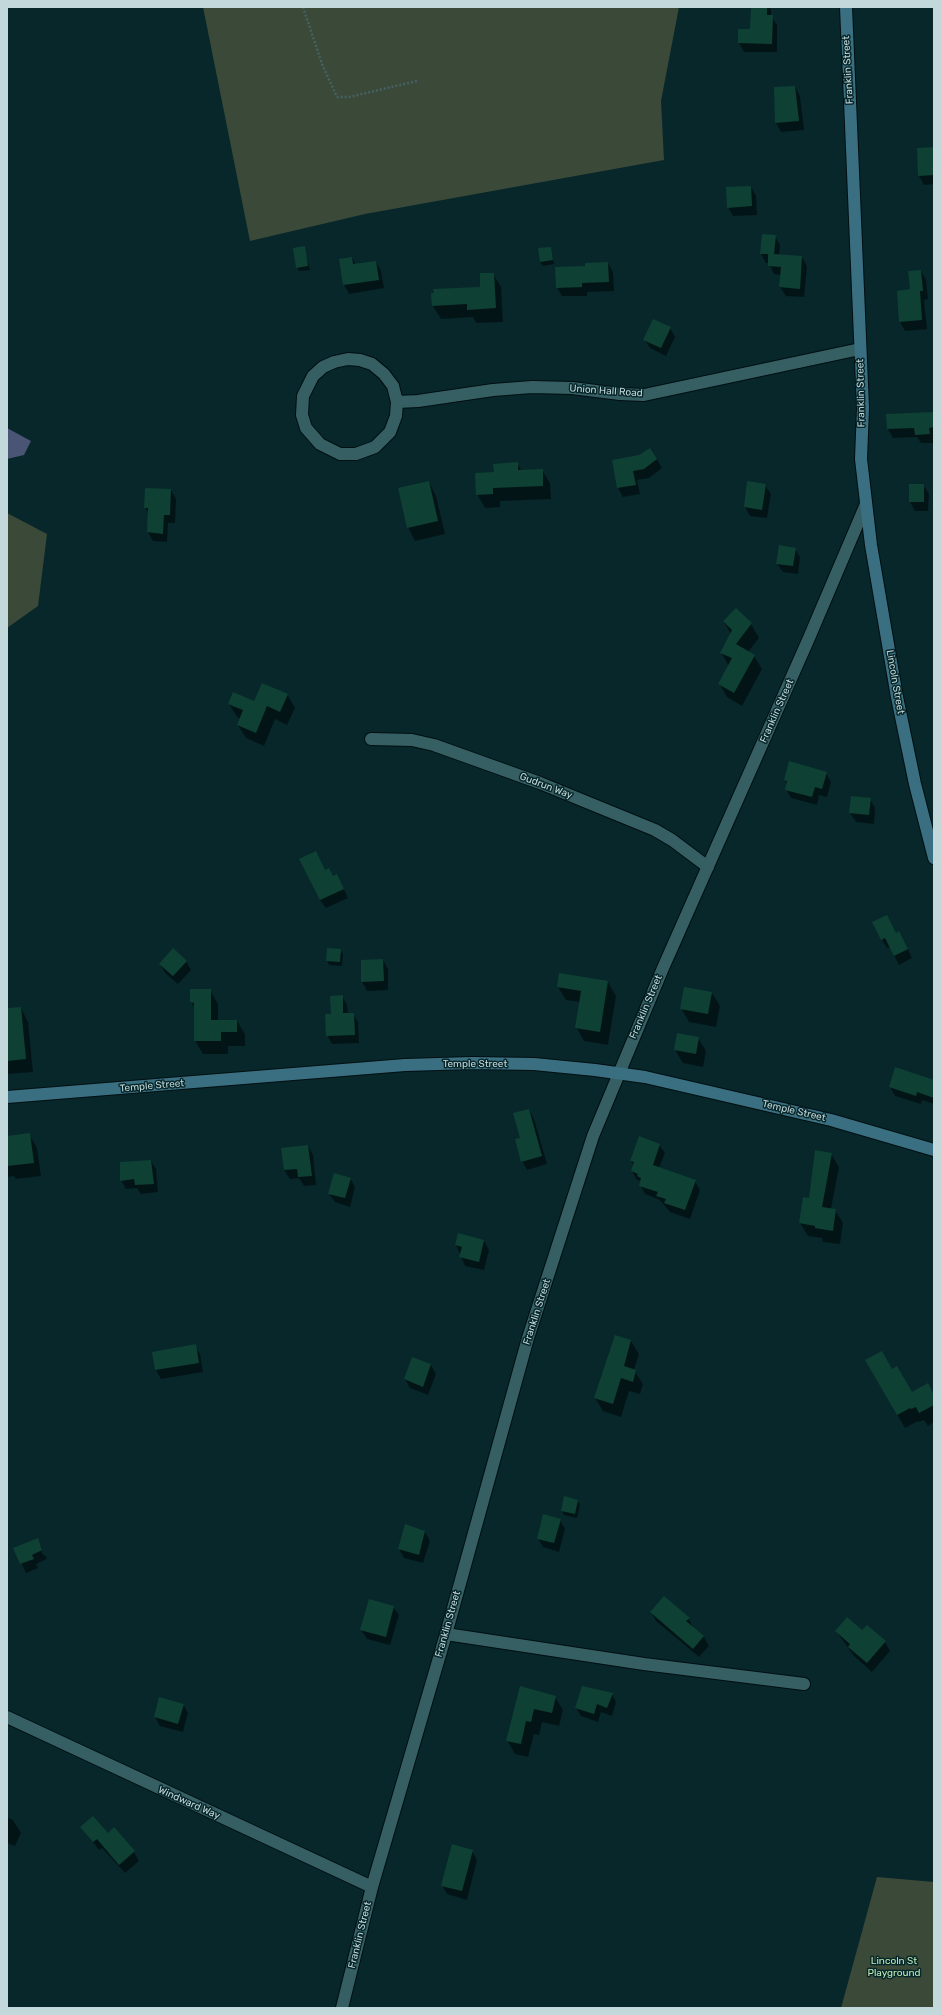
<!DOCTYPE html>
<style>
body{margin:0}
#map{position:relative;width:941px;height:2015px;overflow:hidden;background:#07272b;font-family:Rubik,sans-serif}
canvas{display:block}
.frame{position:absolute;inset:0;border:8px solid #c2d8da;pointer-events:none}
</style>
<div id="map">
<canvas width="941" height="2015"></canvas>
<div class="frame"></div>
</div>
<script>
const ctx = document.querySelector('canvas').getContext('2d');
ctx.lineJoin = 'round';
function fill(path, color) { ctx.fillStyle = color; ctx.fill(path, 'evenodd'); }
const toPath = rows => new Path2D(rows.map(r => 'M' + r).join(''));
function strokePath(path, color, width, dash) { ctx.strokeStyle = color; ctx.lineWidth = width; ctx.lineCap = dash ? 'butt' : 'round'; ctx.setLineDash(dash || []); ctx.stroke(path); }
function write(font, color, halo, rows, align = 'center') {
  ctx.font = font + ' Rubik,sans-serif'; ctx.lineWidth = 3; ctx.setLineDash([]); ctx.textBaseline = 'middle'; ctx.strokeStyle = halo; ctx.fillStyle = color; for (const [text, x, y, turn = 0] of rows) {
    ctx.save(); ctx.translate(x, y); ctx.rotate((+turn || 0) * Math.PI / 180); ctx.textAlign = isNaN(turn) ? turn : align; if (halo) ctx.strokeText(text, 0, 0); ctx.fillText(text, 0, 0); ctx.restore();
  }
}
fill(toPath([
 [203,7,679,7,661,101,664,160,365,214,250,241],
 [7,513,47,534,38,606,7,628,7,630],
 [877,1877,934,1882,934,2008,841,2008]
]), '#3b4938');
fill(toPath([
 [7,428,31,441,24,455,7,459]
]), '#4a5475');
fill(toPath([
 [752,7,770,7,771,10,771,16,777,25,777,52,744,52,739,43,751,30],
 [795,87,800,96,804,130,781,132,776,123],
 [934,148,934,184,924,185,919,176],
 [751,187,756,196,757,215,733,216,728,207],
 [775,236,780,245,779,256,802,257,807,266,804,297,786,296,780,287,781,275,774,274,769,263,766,263,761,254],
 [304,247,310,270,299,271,297,267],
 [551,248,554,264,543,266,540,262],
 [352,258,356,265,376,262,381,271,384,288,349,294,344,285],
 [608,263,613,272,614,291,587,292,587,296,562,296,557,288,586,267],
 [921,271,926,280,928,299,924,300,927,329,905,331,900,322,911,290],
 [493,274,501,287,503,322,476,323,473,317,441,319,433,306,481,288],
 [670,328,675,337,666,356,650,348,645,340],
 [887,415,934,415,934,443,921,443,917,437,893,438,888,429],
 [657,459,662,468,649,478,637,480,640,494,623,497,618,488,613,461],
 [517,464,522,471,542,470,550,483,551,499,500,501,500,507,485,508,477,494,495,473],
 [429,482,436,496,445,534,415,541,408,527],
 [765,485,771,494,767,518,750,516,745,507],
 [923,485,929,494,928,511,915,511,910,502],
 [171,490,176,499,175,523,168,523,167,542,153,541,148,532,149,515,145,507],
 [795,549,800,557,798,574,783,572,777,564],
 [724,622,751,624,759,638,748,652,754,656,762,669,742,706,727,697,719,683,729,666,721,653,731,634],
 [287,694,295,708,287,725,275,719,264,746,246,738,238,725,241,719,237,717,229,704,255,703],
 [826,773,831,782,827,797,819,795,817,805,791,798,786,789,787,784,785,780],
 [870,799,875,808,874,824,856,822,850,813],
 [325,871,333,877,337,875,348,898,326,908,320,900],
 [887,916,896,934,904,941,912,958,899,965,890,947,887,948,882,940],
 [328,949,340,950,343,954,342,966,329,965,327,961],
 [383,960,388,969,388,990,367,991,362,982],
 [186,961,191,970,178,984,165,973,160,964],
 [608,982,616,996,608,1045,584,1041,576,1027,580,1002,566,1000,558,987],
 [210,990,218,1004,218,1021,237,1021,245,1034,245,1046,228,1046,228,1054,203,1054,195,1041,195,1009,191,1002],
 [712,993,720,1006,716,1027,689,1022,681,1008],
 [342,996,347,1005,348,1014,353,1014,358,1022,359,1043,332,1044,327,1035,332,1015],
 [21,1008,28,1022,33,1072,7,1074,7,1009],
 [698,1038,706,1051,703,1067,683,1063,675,1050],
 [934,1081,934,1104,922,1100,921,1104,895,1096,890,1087],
 [529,1110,534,1119,547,1164,527,1170,522,1161,522,1138],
 [29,1134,37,1148,41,1176,16,1179,14,1176,7,1177,7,1137],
 [659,1145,665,1153,659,1168,695,1181,700,1190,690,1219,670,1212,660,1200,645,1194,640,1185,641,1181,637,1180,632,1171,634,1166,631,1161],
 [308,1146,313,1155,316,1185,304,1186,299,1178,290,1179,284,1170],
 [831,1154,839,1167,831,1209,835,1210,843,1223,840,1244,823,1242,822,1238,808,1236,800,1223],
 [151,1161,156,1169,158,1192,141,1194,137,1188,126,1189,121,1180],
 [350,1178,355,1187,350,1207,335,1202,329,1194],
 [484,1241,489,1250,484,1270,465,1266,456,1245],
 [631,1341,639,1354,634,1370,643,1384,640,1394,629,1391,621,1417,603,1411,595,1398],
 [195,1346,200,1354,203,1372,161,1379,156,1370,153,1353],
 [866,1361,892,1370,912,1394,934,1396,934,1422,928,1426,924,1420,919,1422,918,1421,905,1428],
 [431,1365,436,1374,428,1395,410,1388,405,1379],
 [578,1501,580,1505,577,1518,564,1515,562,1511],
 [560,1520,565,1529,559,1552,543,1547,538,1539],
 [425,1532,430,1541,423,1563,404,1558,399,1549],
 [38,1540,42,1548,40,1548,43,1555,45,1555,47,1559,36,1564,38,1568,26,1573,15,1549],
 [393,1607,399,1615,390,1645,367,1639,361,1630],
 [651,1612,689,1619,693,1628,704,1637,709,1646,699,1657,656,1621],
 [867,1626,885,1642,890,1651,872,1672,854,1656,836,1631,862,1632],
 [521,1687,555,1697,563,1710,559,1726,542,1722,539,1735,534,1734,528,1757,515,1754,507,1740],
 [612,1694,616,1702,612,1716,601,1712,598,1722,581,1716,576,1708],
 [183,1704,188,1713,183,1732,160,1726,155,1717],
 [7,1817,13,1820,21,1833,15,1846,7,1843],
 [82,1828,108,1834,134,1852,139,1861,125,1873,102,1848,99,1850],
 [472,1851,477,1860,467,1900,447,1894,442,1885]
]), '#0007');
fill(toPath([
 [751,7,767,7,767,15,773,15,772,44,738,43,738,29,750,29],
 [795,86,799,121,775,123,774,87],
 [934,147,934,175,918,176,917,148],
 [751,186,752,206,727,208,726,187],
 [762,234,776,235,774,254,802,256,800,289,779,287,781,267,768,266,768,254,760,254],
 [305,246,308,266,296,268,293,248],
 [551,247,553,260,540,262,538,248],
 [352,257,353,264,376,261,379,280,343,285,339,259],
 [608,262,609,282,582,283,582,287,556,288,555,267,585,266,585,263],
 [921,270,923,291,920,291,922,320,899,322,897,291,910,289,908,271],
 [480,273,494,273,496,308,467,310,467,304,432,306,431,293,434,293,433,289,480,287],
 [653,319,671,327,661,348,643,340],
 [934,412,934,427,929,428,930,434,915,435,914,428,887,429,886,414],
 [650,448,657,459,644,469,633,471,636,485,617,488,612,460,639,455],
 [518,462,518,470,543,469,543,486,493,488,493,494,476,495,475,473,494,472,493,464],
 [429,481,438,521,407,528,398,488],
 [747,481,766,484,762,510,744,507],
 [909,484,924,484,924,502,909,502],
 [145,488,171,489,170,515,164,515,163,534,147,532,148,508,144,508],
 [779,545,796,548,793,566,776,564],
 [736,608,752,623,736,644,755,655,734,693,718,684,732,658,720,653,732,630,723,621],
 [262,683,288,694,280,712,267,706,256,733,237,725,243,710,228,704,233,692,254,701],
 [789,761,827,772,822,789,815,787,812,797,785,790,787,781,784,780],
 [851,796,871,798,869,815,849,813],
 [316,851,325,870,329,868,333,876,337,874,344,889,320,900,299,859],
 [887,915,896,933,899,931,908,949,894,956,885,938,881,940,872,922],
 [173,948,187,961,173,976,159,964],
 [327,948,341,949,340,962,326,961],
 [383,959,384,981,361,982,361,960],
 [559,973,608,981,600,1032,575,1028,581,991,557,987],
 [684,987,712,992,708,1014,680,1009],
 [190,989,211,989,211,1020,237,1020,237,1032,221,1032,221,1041,194,1041,194,1003,190,1002],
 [343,995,343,1013,354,1013,355,1035,326,1036,325,1014,331,1014,330,996],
 [21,1007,26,1059,7,1061,7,1008],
 [677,1033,699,1037,696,1054,674,1050],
 [895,1067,934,1080,934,1098,917,1092,916,1096,889,1087],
 [529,1109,542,1156,521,1162,515,1139,520,1138,513,1113],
 [30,1133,34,1163,7,1166,7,1136],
 [639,1136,660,1144,653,1165,696,1180,685,1210,664,1203,666,1199,656,1196,658,1192,639,1186,641,1178,637,1176,638,1174,631,1171,634,1162,630,1161],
 [308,1145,312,1176,298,1177,297,1169,284,1170,281,1148],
 [815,1150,832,1153,822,1207,836,1209,833,1231,815,1228,815,1226,799,1223,803,1197,809,1198],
 [151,1160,154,1184,135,1185,134,1179,120,1181,120,1162],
 [334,1173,351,1178,345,1198,328,1194],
 [458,1233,484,1240,479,1262,459,1257,462,1247,455,1245],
 [615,1335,631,1340,624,1366,636,1370,633,1382,621,1378,613,1404,594,1398],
 [196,1344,199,1363,155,1370,152,1352],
 [882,1351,892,1369,897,1366,912,1392,928,1383,934,1395,934,1405,919,1413,916,1407,911,1409,910,1408,897,1415,865,1360],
 [412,1357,431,1364,423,1387,404,1379],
 [564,1496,578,1500,575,1514,561,1511],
 [543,1514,561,1519,554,1543,537,1539],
 [405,1524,425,1531,419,1555,398,1549],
 [38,1538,42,1550,32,1555,34,1559,20,1564,13,1548],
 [664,1596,690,1618,686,1621,704,1636,693,1649,650,1612],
 [369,1599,394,1606,386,1637,360,1630],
 [847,1617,862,1630,867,1625,886,1641,867,1663,848,1647,850,1644,835,1631],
 [520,1686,556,1696,552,1713,534,1709,531,1722,526,1721,521,1744,506,1741],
 [582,1686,613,1693,607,1708,597,1704,594,1714,575,1708],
 [159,1697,184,1704,178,1724,154,1717],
 [93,1816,108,1833,114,1827,135,1851,119,1865,97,1839,93,1842,80,1827],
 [452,1844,473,1850,462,1891,441,1886]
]), '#0f4034');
const minor = toPath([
 [397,402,393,386,384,374,372,364,360,360,348,359,334,362,323,367,313,376,303,396,302,415,306,428,320,444,340,454,356,454,375,447,390,432,396,416,397,402,418,401,493,390,532,387,572,388,620,394,644,395,860,349],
 [371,739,412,740,434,745,540,783,655,830,672,840,708,867],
 [446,1634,644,1664,804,1684],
 [7,1717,372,1887]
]);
const tertiary = toPath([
 [342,2008,372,1887,446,1634,528,1338,593,1136,663,968,809,638,866,504]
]);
const secondary = toPath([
 [846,7,863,408,861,459,871,545,897,697,915,784,934,858],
 [7,1097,405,1065,472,1063,534,1064,595,1070,645,1077,831,1120,934,1150]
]);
strokePath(minor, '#000f11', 14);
strokePath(tertiary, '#000f11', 14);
strokePath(secondary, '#000f11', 14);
strokePath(toPath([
 [303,7,322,64,337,97,349,97,417,81]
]), '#456165', 2.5, [2, 2]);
strokePath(minor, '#365f64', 12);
strokePath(tertiary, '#365f64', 12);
strokePath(secondary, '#3a6f81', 12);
write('10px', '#c2d8da', '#07272b', [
 ["Franklin Street",848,70,-93],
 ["Union Hall Road",606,391,4],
 ["Franklin Street",861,393,-91],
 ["Lincoln Street",895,682,80],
 ["Franklin Street",777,711,-66],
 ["Gudrun Way",546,786,21],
 ["Franklin Street",646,1007,-67],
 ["Temple Street",475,1064],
 ["Temple Street",152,1086,-5],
 ["Temple Street",794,1111,13],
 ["Franklin Street",537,1312,-72],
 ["Franklin Street",448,1624,-74],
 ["Windward Way",189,1803,24],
 ["Franklin Street",360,1935,-76]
]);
write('10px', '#beebb4', '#07272b', [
 ["Lincoln St",894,1961],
 ["Playground",894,1973]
]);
</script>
